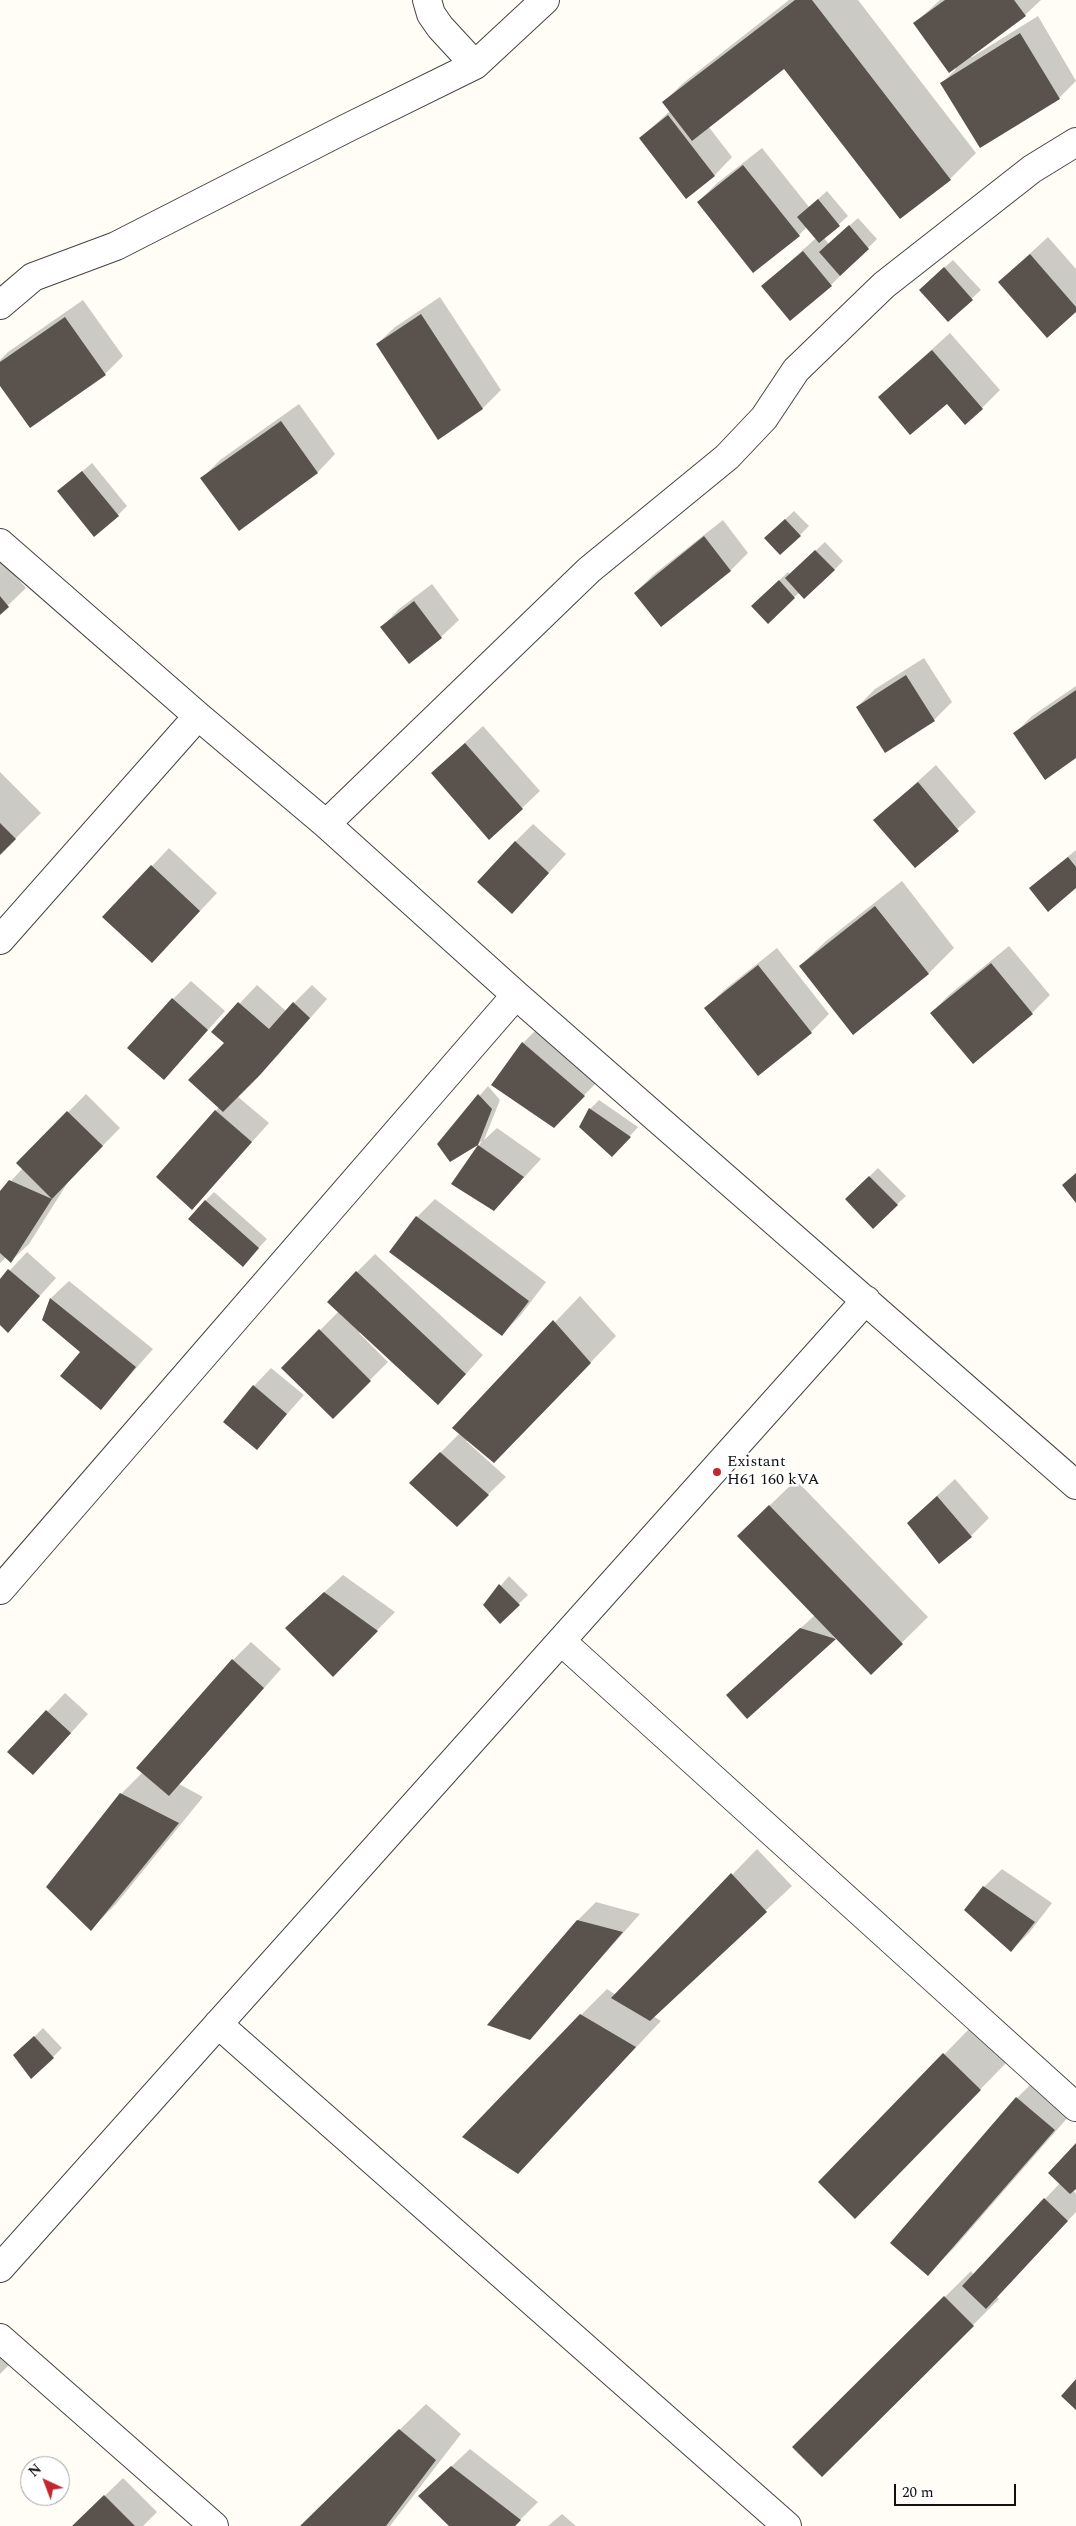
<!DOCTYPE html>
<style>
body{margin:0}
#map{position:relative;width:1076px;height:2526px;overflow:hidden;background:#fffdf5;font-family:Spectral,serif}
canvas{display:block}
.north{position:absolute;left:20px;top:2456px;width:50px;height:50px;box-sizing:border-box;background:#fff;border:1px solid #a0a0a0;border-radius:50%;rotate:317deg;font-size:14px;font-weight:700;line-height:20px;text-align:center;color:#111}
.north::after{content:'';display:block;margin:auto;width:18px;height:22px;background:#c4262e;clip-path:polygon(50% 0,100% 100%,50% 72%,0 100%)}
.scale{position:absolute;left:894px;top:2484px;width:122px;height:22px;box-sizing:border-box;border:2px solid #111;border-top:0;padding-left:6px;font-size:15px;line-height:18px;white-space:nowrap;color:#111;-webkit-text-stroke:4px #fff;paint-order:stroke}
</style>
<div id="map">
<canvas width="1076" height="2526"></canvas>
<div class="north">N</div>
<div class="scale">20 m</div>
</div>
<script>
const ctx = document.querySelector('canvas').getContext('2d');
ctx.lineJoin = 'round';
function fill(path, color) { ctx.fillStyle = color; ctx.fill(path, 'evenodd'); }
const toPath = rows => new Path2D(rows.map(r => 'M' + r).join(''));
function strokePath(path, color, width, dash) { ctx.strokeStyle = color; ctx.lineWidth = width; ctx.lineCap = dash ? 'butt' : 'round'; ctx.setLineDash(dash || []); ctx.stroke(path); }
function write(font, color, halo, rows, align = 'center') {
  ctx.font = font + ' Spectral,serif'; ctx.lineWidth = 5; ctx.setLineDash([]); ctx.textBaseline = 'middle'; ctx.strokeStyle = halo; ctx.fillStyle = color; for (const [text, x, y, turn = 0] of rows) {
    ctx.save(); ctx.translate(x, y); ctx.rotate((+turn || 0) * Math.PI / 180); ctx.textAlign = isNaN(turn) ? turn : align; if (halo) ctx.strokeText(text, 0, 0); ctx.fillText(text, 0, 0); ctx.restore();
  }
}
fill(toPath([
 [789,0,858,0,976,153,950,179,900,218,784,67,708,126,732,157,715,175,686,197,640,138,670,111,664,102,682,84],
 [940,0,1041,0,1025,15,971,56,972,57,1038,16,1076,81,1059,98,942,83,956,69,915,23],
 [762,148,809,207,827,191,848,216,824,238,829,244,858,218,877,239,831,285,763,286,816,238,807,227,799,235,698,202,716,184],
 [1048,237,1076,269,1076,310,999,282],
 [953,260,981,290,948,320,929,281],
 [440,297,501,390,483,408,438,438,377,344,395,327],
 [83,300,123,356,105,374,0,384,0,360,8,352],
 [950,333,1000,390,982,408,965,424,947,402,879,397],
 [299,404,335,454,318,472,239,529,202,478,220,460],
 [92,463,127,506,118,515,59,491],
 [794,511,809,526,800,535,775,529],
 [723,520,748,553,730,571,635,593,653,575],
 [825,542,843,561,834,570,800,592,768,622,762,597,788,572,790,574],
 [0,558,26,588,0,613],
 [432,584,459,620,441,637,382,627,399,609],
 [924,658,952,702,934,720,857,707,875,689],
 [1076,686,1076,756,1014,734,1032,716],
 [483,726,540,791,522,808,432,773],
 [936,765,976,812,915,867,875,820],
 [0,772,41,813,0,854],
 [533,824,566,854,512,913,515,842],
 [169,848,217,893,170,943,152,866],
 [1076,850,1076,887,1030,888,1039,880],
 [902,881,954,948,928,974,800,966,826,941],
 [1009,946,1050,995,1032,1013,931,1013,949,995],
 [777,948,829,1014,811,1032,759,1075,706,1008,724,990],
 [191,981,225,1011,164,1079,173,999],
 [257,985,286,1011,312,985,327,999,278,1055,237,1096,269,1123,192,1208,157,1177,219,1107,226,1043,213,1032],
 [541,1025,601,1078,554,1126,523,1043],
 [488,1086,500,1100,484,1140,497,1128,541,1159,494,1210,453,1184,482,1141,451,1160,438,1144],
 [86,1094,120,1128,70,1179,29,1244,11,1261,6,1257,0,1263,0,1193,23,1168,18,1163],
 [599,1100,638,1127,621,1146,590,1109],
 [878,1168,906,1196,873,1227,846,1199],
 [214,1192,267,1239,251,1256,205,1201],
 [435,1199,546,1282,520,1316,502,1334,417,1217],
 [27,1252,56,1278,8,1331,0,1324,0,1281],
 [375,1254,483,1355,456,1385,361,1332,359,1333,388,1362,333,1417,283,1368,339,1311,357,1272],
 [69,1281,153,1349,101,1408,82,1352,43,1320,51,1298],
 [580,1296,616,1336,520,1436,466,1441,506,1477,457,1525,411,1482,460,1433,454,1428],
 [271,1368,304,1395,256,1449,254,1386],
 [955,1479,989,1518,971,1536,927,1505],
 [796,1480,928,1617,871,1673,836,1637,747,1717,728,1695,815,1615,765,1510],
 [343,1575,395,1612,351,1657,305,1610],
 [509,1576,528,1595,500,1622,484,1605],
 [251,1642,281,1669,179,1784,203,1797,116,1904,91,1929,121,1794,143,1772,233,1660],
 [65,1693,88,1714,50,1756,9,1752],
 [757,1849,792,1886,653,2016,661,2021,518,2172,581,2015,607,1989,616,1995],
 [1002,1869,1052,1903,1029,1933,1011,1951,984,1887],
 [596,1902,640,1914,530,2038,578,1920],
 [43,2028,62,2048,53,2057,24,2047],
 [970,2028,1006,2063,881,2191,820,2182],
 [1043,2072,1076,2108,954,2248,928,2274,891,2243,1017,2098],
 [1076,2145,1076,2187,1073,2190,1076,2194,1076,2212,997,2297,999,2299,822,2476,794,2447,971,2271,974,2275,1060,2183],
 [0,2342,19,2355,0,2374],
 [426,2404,461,2434,390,2526,301,2526],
 [470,2449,538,2502,514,2526,451,2526,438,2479],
 [123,2478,157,2512,143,2526,74,2526],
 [562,2514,576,2526,548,2526]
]), '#0003');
fill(toPath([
 [795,0,812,0,951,180,900,219,784,69,692,141,662,102],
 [945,0,1014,0,1026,16,949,73,913,23],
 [1020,33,1060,99,980,148,940,83],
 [668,115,715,176,686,199,639,138],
 [743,165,800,236,753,273,697,202],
 [818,199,840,226,819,243,797,217],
 [849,225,869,249,840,276,819,252],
 [803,251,832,286,790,321,761,286],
 [1030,254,1076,307,1076,312,1047,338,998,282],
 [944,267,973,300,948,322,919,290],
 [421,314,483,409,438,440,376,344],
 [65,317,106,375,30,428,0,386,0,362],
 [932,350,983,409,965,425,947,404,910,435,878,397],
 [281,421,318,473,239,531,200,478],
 [82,471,119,516,94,537,57,491],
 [785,519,801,536,780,555,764,538],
 [704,536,731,571,661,627,634,593],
 [815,550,835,570,804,599,785,578],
 [779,580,795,598,768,624,751,606],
 [0,596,9,607,0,615],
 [414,601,442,638,409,664,380,627],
 [906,675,935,721,885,753,856,707],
 [1076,690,1076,758,1045,780,1013,733],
 [465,743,523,809,489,840,431,773],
 [918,782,959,831,915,868,873,820],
 [0,823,16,839,0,855],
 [515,841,549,873,512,914,477,882],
 [1068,857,1076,867,1076,888,1048,912,1029,888],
 [151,865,200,911,152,963,102,917],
 [875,906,929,974,853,1035,799,966],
 [991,963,1033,1014,973,1064,930,1013],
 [758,965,812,1033,758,1076,704,1008],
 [172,998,208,1030,164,1080,127,1048],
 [238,1002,269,1029,293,1002,310,1018,260,1075,223,1112,188,1080,224,1043,211,1032],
 [522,1042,585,1096,554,1128,491,1085],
 [478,1094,492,1109,478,1145,450,1162,437,1144],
 [589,1108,631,1137,612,1157,579,1127],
 [215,1110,252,1142,192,1210,156,1177],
 [67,1111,103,1146,52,1199,16,1163],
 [478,1145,524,1177,494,1211,451,1184],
 [1076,1173,1076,1203,1062,1185],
 [869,1176,898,1205,873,1229,845,1199],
 [9,1180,52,1199,11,1263,0,1253,0,1191],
 [205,1200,259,1248,243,1267,188,1219],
 [416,1216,529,1301,502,1336,389,1252],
 [8,1269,40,1296,8,1333,0,1325,0,1279],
 [356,1271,466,1374,438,1405,327,1302],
 [50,1298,136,1367,101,1410,60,1376,80,1352,42,1320],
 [553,1320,591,1363,494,1463,452,1428],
 [319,1329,371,1381,333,1419,281,1368],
 [253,1385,287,1414,257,1450,223,1422],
 [440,1452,489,1495,457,1527,409,1483],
 [937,1496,972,1537,939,1564,907,1523],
 [769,1505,903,1644,871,1675,737,1536],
 [499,1584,520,1605,500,1624,483,1605],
 [324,1592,378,1631,333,1677,285,1628],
 [800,1628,836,1639,747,1719,726,1695],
 [232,1659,264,1688,169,1796,136,1768],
 [46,1710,71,1733,33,1775,7,1752],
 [120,1793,179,1823,91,1931,46,1887],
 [731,1873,767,1912,650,2021,611,1998],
 [983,1886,1035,1922,1011,1952,964,1910],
 [577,1920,623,1932,530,2040,487,2025],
 [580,2014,636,2047,518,2174,462,2137],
 [34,2036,54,2058,31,2079,13,2055],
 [943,2053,981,2090,855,2219,818,2182],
 [1016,2097,1055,2130,928,2276,890,2243],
 [1076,2143,1076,2189,1070,2194,1048,2173],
 [1044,2198,1068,2221,986,2309,962,2286],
 [944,2296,974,2326,822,2477,792,2447],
 [1076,2379,1076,2410,1061,2396],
 [399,2429,436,2460,386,2526,300,2526],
 [451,2466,521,2520,515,2526,449,2526,418,2496],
 [104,2495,135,2526,72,2526]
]), '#5a524d');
const street = toPath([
 [427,0,431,14,440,27,475,65],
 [0,305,33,277,116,246,347,128,475,65,545,0],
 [0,543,198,716,326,824,516,995,1076,1485],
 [326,824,589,570,727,457,764,418,796,370,884,285,1032,169,1076,142],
 [0,940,198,716],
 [0,1590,516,995],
 [561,1641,1076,2107],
 [218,2024,787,2526],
 [0,2268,866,1300],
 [0,2338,214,2526]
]);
strokePath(street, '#444', 30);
strokePath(street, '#fff', 28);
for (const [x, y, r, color] of [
 [717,1472,5,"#c4262e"]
]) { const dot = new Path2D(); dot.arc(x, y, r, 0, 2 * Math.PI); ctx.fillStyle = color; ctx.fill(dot); strokePath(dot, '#fff', 2); }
write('16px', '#111', '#fff', [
 ["Existant",727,1463],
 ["H61 160 kVA",727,1481]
], 'left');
</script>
